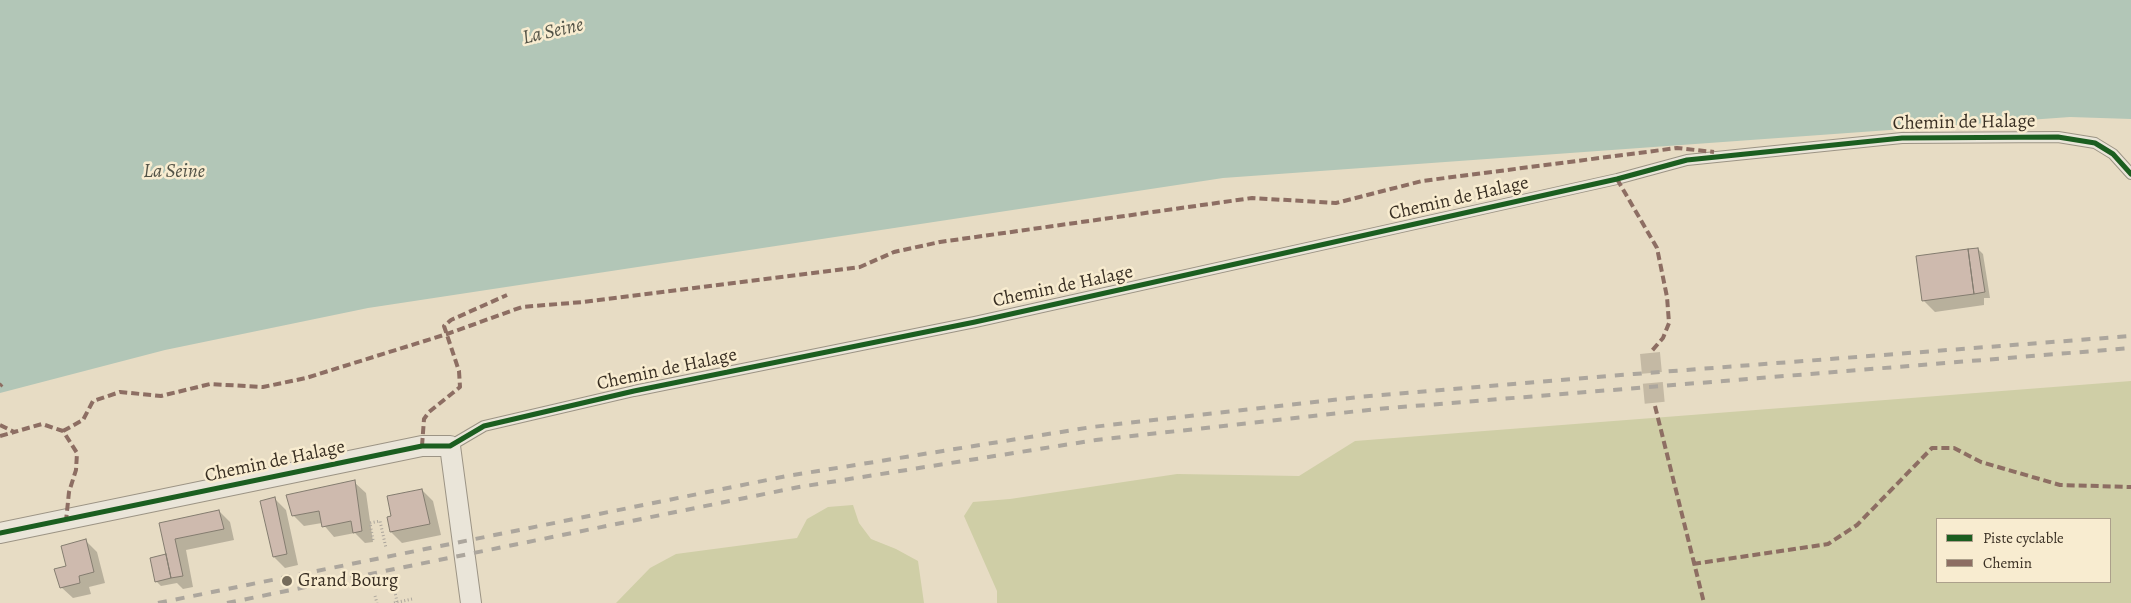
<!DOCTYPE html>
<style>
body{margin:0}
#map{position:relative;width:2131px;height:603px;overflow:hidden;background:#e7dcc4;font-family:Alegreya,serif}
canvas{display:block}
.legend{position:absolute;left:1936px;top:518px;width:175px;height:65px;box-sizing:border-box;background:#f8ecd0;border:1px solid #aca08b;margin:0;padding:6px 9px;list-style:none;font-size:15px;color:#392f23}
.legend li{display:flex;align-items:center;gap:10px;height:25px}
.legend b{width:25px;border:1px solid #aca08b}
</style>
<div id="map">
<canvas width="2131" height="603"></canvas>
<ul class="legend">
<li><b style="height:6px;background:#1b5e20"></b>Piste cyclable</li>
<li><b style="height:6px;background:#8d6e63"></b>Chemin</li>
</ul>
</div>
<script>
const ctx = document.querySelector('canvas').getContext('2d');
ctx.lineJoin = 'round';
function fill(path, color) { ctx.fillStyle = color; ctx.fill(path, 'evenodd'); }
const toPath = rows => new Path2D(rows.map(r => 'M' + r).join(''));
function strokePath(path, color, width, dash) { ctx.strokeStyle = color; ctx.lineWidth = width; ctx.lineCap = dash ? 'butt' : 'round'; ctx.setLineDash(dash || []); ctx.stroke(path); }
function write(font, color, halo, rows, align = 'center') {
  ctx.font = font + ' Alegreya,serif'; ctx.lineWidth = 5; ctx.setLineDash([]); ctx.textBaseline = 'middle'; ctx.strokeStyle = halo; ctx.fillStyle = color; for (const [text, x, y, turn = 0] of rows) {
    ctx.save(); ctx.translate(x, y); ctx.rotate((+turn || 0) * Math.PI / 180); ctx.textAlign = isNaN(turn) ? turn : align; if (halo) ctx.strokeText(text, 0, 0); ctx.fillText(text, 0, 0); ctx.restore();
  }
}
fill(toPath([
 [2131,381,2131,603,997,603,997,591,964,516,973,502,1010,499,1177,474,1299,476,1355,441],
 [2110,519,2110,582,1937,582,1937,519],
 [853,505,859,523,871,539,896,549,918,561,924,603,616,603,650,568,676,554,797,538,807,519,828,507]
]), '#cfcea6');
fill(toPath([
 [0,0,2131,0,2131,119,2070,117,1223,178,368,308,165,350,0,393]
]), '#b2c6b7');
fill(toPath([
 [1978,249,1983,254,1990,298,1984,298,1984,305,1935,312,1924,301],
 [354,482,366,493,373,542,365,543,355,533,334,537,322,523,304,526,293,515],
 [422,490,433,501,441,535,402,543,391,532,388,518,392,517],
 [275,499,286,510,298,565,285,568,274,557],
 [219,511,230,522,234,540,186,550,193,587,183,589,177,583,161,586,156,581,168,558,161,524],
 [86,541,97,552,105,583,89,587,91,594,73,598,61,587,67,567]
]), '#0003');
const building = toPath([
 [1978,248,1985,292,1974,294,1968,249,1978,248],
 [1968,249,1974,294,1922,301,1916,256,1968,249],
 [355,480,362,531,353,533,351,521,322,527,319,511,292,516,286,495,355,480],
 [422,489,430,524,390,532,387,517,391,516,387,496,422,489],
 [275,497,287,554,273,557,260,501,275,497],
 [219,510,224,529,175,539,183,576,171,578,159,523,219,510],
 [86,539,94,572,79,576,80,583,60,588,54,569,66,566,61,546,86,539],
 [166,554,171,578,155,582,150,558,166,554]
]);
fill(building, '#cebaae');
strokePath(building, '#837c6f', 1);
strokePath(toPath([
 [1650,353,1655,406]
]), '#c4b9a4', 20, [20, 10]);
const service = toPath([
 [450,446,484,426,634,391,975,322,1617,179,1687,160,1902,138,2058,137,2095,143,2113,154,2131,174]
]);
const minor = toPath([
 [0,533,422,446,450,446,471,603]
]);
strokePath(service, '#9c9485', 12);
strokePath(minor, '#9c9485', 22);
strokePath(toPath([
 [373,540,370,523,380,521,386,548],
 [392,577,397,602],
 [375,596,377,603],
 [394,603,412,599]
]), '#aca69d', 3, [1, 2.5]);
strokePath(service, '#eae5d9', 10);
strokePath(minor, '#eae5d9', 20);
strokePath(toPath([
 [158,603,787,476,1092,427,1359,397,1634,374,2131,336],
 [227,603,799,487,1096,440,1377,409,2131,348]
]), '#aca69d', 4, [9, 9]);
strokePath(toPath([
 [1617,179,1657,248,1667,297,1669,323,1663,338,1650,353],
 [0,386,2,384],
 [1655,406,1704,603],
 [0,425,14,432,42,424,63,431,77,453,76,470,69,492,66,521],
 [63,431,83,420,93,401,120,392,161,396,210,384,263,387,306,378,447,334,522,307,583,302,860,267,894,252,940,242,1252,198,1336,203,1422,181,1677,148,1714,152],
 [0,436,14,432],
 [422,446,424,419,429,412,460,387,459,371,444,326,451,320,507,295],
 [1693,564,1828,544,1857,525,1932,448,1954,448,1981,462,2060,485,2131,487]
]), '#8d6e63', 4, [8, 4]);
strokePath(toPath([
 [0,533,422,446,450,446,484,426,634,391,975,322,1617,179,1687,160,1902,138,2058,137,2095,143,2113,154,2131,174]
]), '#1b5e20', 5);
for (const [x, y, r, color] of [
 [287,581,6,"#766c5b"]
]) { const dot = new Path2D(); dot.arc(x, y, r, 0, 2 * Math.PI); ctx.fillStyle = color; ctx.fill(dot); strokePath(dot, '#f8ecd0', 2); }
write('19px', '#392f23', '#f8ecd0', [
 ["Chemin de Halage",1964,123,-1],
 ["Chemin de Halage",1459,199,-13],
 ["Chemin de Halage",1063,287,-12],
 ["Chemin de Halage",667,370,-12],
 ["Chemin de Halage",275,462,-12]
]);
write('19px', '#392f23', '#f8ecd0', [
 ["Grand Bourg",298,581]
], 'left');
write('italic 20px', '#525246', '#f8ecd0', [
 ["La Seine",553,32,-13],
 ["La Seine",174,172]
]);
</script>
